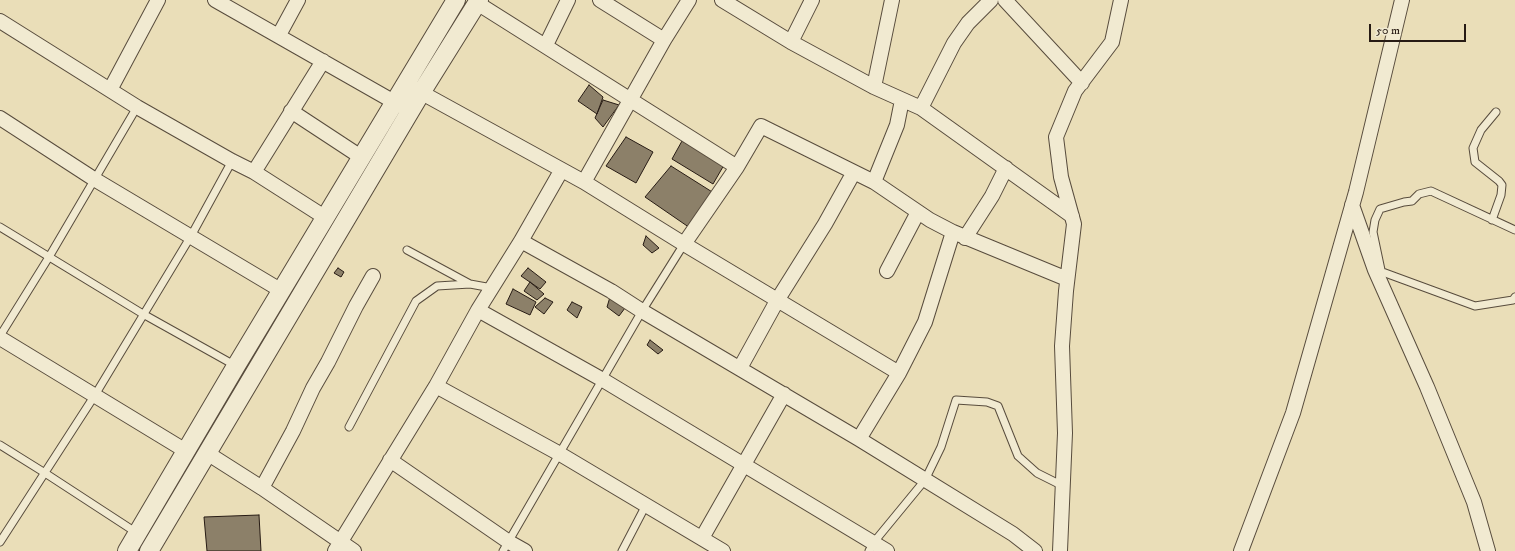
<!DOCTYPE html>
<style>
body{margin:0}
#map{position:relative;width:1515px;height:551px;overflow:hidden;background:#eadeb8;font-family:"IM FELL DW Pica",serif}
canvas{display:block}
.scale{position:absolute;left:1369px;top:24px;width:97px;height:18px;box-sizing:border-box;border:2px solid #271b14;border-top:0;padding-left:5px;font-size:12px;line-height:14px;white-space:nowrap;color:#271b14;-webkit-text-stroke:3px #f1ead1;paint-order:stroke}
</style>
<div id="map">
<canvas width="1515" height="551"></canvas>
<div class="scale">50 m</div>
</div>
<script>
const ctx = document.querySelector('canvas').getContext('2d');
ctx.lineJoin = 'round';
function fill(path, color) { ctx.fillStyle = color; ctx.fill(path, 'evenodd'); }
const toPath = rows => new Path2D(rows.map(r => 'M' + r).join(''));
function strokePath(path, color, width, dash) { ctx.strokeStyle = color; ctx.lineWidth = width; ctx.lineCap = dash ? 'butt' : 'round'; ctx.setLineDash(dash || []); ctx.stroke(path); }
const building = toPath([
 [589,85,603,97,597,114,578,101,589,85],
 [603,100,619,105,603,127,595,118,603,100],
 [626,137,653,152,636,183,606,166,626,137],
 [682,141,724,165,713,184,672,159,682,141],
 [671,166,717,195,693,230,645,197,671,166],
 [646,236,659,248,652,253,643,245,646,236],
 [338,268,344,272,341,277,334,273,338,268],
 [528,268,546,282,540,289,521,276,528,268],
 [530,282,544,294,537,300,524,291,530,282],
 [513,289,536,302,530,315,506,304,513,289],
 [610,297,625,308,619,316,607,307,610,297],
 [545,298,553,302,544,314,535,307,545,298],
 [572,302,582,307,577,318,567,310,572,302],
 [650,340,663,350,658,354,647,345,650,340],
 [259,515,261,551,207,551,204,517,259,515]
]);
fill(building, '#8c8069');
strokePath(building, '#271b14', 1);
const service = toPath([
 [1492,220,1501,195,1502,185,1499,181,1475,162,1473,148,1481,130,1496,112],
 [0,227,143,314,236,366],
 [407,250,470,284],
 [1377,270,1475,306,1513,300,1515,297],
 [1381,270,1373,232,1375,220,1380,209,1404,202,1412,201,1419,194,1431,191,1515,230],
 [0,336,49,257,137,107],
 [349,427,416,301,437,286,470,284,492,288],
 [0,445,45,473,137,533],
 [0,542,95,395,191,236,232,161],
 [503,551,642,311,684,244],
 [622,551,646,505],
 [869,551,874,542,925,480,941,447,956,400,987,402,998,406,1018,456,1037,473,1063,486]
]);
const minor = toPath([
 [215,0,403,107],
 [600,0,664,40],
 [722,0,791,42,874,87,921,108,1072,216],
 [1005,0,1082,83],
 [477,3,737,167],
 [0,21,137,107,232,161,254,172,326,218],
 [279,35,298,0],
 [791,42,812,0],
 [546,45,568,0],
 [874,87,892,0],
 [413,88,584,182,684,244,899,373],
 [110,90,158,0],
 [921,108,954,43,968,23,991,0],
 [291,111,361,157],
 [0,118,94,179,282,291],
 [254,172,323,61],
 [584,182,664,40,689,0],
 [874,182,897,125,902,100],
 [1352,205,1375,270,1427,387,1474,502,1488,551],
 [965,238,992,196,1006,168],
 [521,241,611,291,642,311,859,439,1013,534,1035,551],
 [684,244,737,167,761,126,874,182,930,220,953,232,1067,279],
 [887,271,918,212],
 [478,310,603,380,887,551],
 [0,338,186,451],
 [740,368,778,299,825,224,854,172],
 [436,386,560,454,723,551],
 [859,439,899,373,925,322,953,232],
 [207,453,262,488,354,551],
 [390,460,509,542,525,551],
 [262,488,293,431,313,388,328,362,356,306,373,276],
 [702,538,784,394],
 [335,551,436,386,478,310,521,241,561,171],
 [1060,551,1065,433,1062,346,1066,291,1074,224,1061,177,1056,137,1075,91,1112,42,1121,0],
 [1241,551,1293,413,1356,192,1402,0]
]);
const tertiary = toPath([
 [127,551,236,366,456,0],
 [149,551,421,93,479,0]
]);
strokePath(service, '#584c3d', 9);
strokePath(minor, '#584c3d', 16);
strokePath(tertiary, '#584c3d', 20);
strokePath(service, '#f1ead1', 7);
strokePath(minor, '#f1ead1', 14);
strokePath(tertiary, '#f1ead1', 18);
</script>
